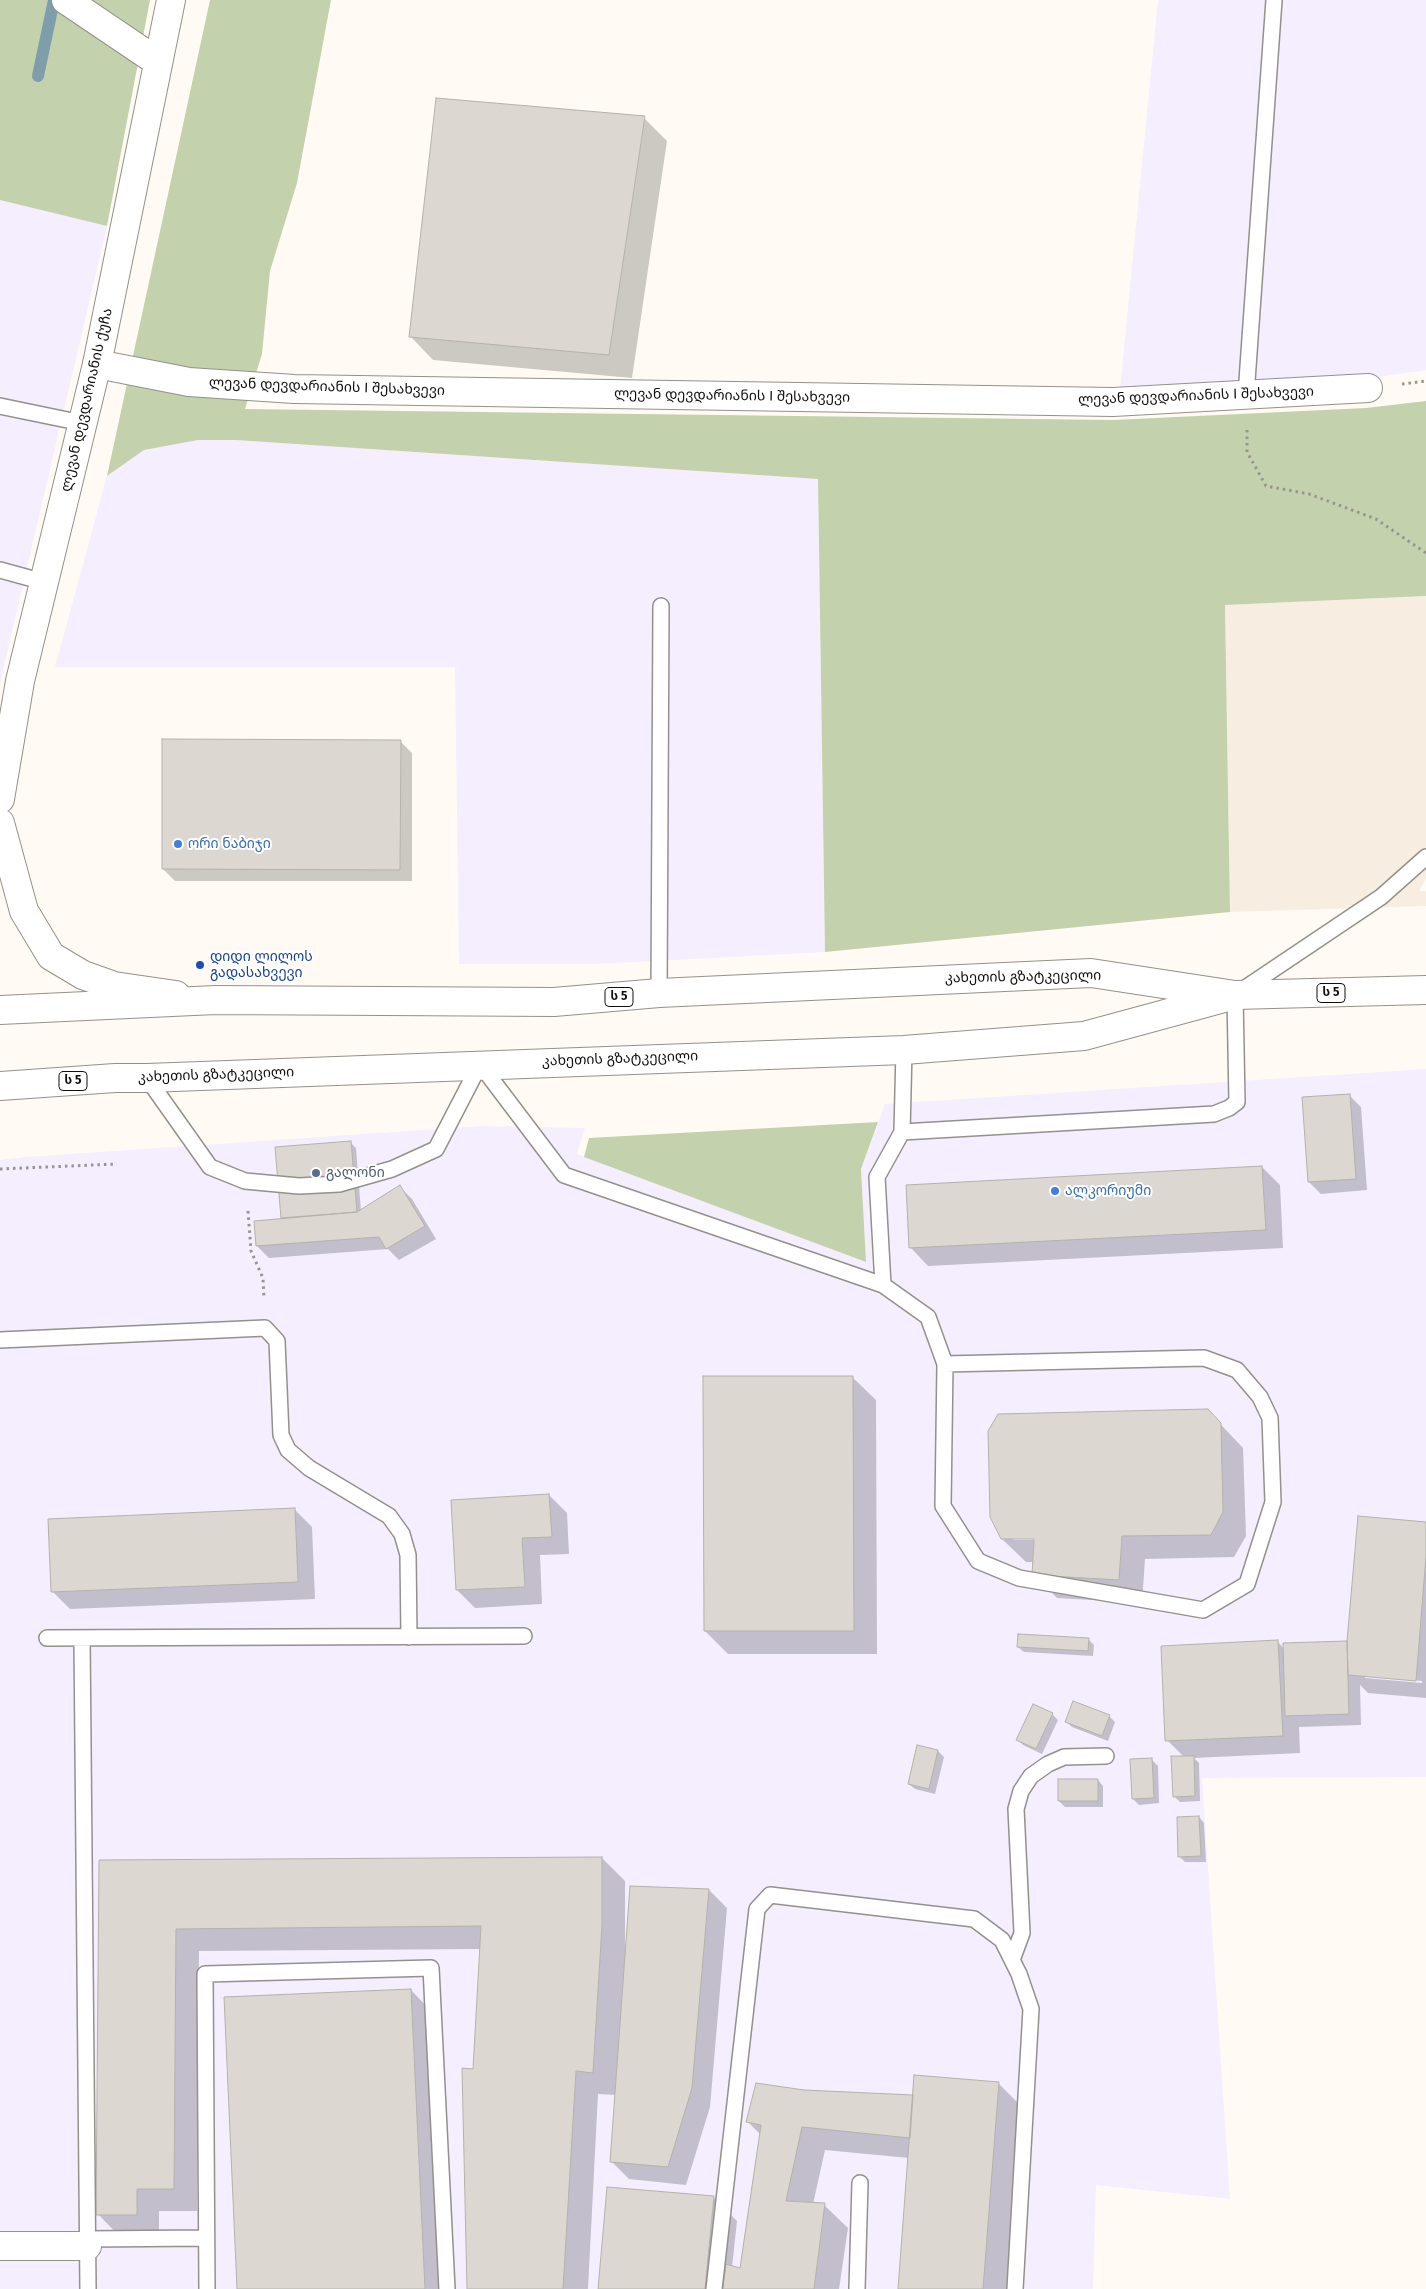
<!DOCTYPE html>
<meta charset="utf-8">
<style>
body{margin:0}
canvas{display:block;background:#fffbf4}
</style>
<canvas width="1426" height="2289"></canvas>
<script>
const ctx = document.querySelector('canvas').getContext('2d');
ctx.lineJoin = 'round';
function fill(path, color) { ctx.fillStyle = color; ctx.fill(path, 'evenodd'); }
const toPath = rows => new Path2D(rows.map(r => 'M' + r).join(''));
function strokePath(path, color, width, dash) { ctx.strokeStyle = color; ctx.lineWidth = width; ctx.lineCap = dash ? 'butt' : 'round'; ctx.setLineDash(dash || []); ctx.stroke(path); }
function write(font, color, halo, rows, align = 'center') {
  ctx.font = font + ' "Fira Sans","Noto Sans Georgian",sans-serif'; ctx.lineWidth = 4; ctx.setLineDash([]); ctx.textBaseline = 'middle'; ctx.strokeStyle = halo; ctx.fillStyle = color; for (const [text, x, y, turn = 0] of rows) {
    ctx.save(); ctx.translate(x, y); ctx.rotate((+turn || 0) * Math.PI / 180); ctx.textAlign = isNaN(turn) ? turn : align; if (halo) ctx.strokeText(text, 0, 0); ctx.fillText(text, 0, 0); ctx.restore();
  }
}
fill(toPath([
 [1426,596,1426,879,1419,891,1426,891,1426,906,1230,912,1225,605]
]), '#f7eee1');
fill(toPath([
 [1158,0,1426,0,1426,370,1364,379,1120,389],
 [0,200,107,226,0,683],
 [198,440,236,440,818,479,825,952,597,964,459,964,455,667,55,667,107,476,144,450],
 [1426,1069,1426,1777,1202,1778,1230,2199,1096,2185,1093,2289,0,2289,0,1160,26,1157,482,1126,585,1128,577,1154,866,1262,861,1169,885,1104]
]), '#f4eeff');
fill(toPath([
 [0,0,150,0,107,226,0,200],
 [210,0,331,0,297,183,270,271,262,354,245,409,1113,420,1366,408,1426,401,1426,596,1225,605,1230,912,825,952,818,479,236,440,198,440,144,450,107,476],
 [878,1122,861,1169,866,1262,584,1157,589,1138]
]), '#c3d2ad');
fill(toPath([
 [644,118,667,141,632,378,433,360,410,336],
 [400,741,412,753,412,881,175,881,163,869],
 [1349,1095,1361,1107,1367,1190,1321,1194,1309,1182],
 [350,1142,356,1148,361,1211,400,1187,412,1199,436,1239,399,1260,388,1249,269,1258,257,1246,284,1220,282,1218],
 [1262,1167,1280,1185,1283,1248,928,1266,911,1248],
 [852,1377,876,1400,877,1654,728,1654,705,1631],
 [1208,1411,1243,1448,1246,1536,1234,1557,1145,1559,1142,1603,1057,1598,1034,1575,1034,1562,1026,1562,1002,1539],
 [1041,1537,1041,1540,1013,1540,1013,1538],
 [549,1495,567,1513,569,1554,540,1555,542,1604,475,1608,457,1590],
 [294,1509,312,1527,315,1599,70,1609,52,1591],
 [1426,1523,1426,1698,1368,1693,1360,1685,1361,1725,1299,1727,1300,1753,1194,1758,1199,1763,1200,1801,1180,1802,1174,1796,1184,1757,1167,1740,1278,1642,1284,1649,1348,1644],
 [1365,1676,1422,1681,1422,1683,1365,1678],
 [1088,1639,1094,1645,1093,1656,1024,1652,1018,1647],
 [1052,1714,1058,1720,1042,1754,1023,1745,1017,1739],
 [1109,1716,1115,1722,1108,1741,1072,1727,1066,1721],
 [918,1747,938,1751,944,1757,935,1794,915,1789,909,1784],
 [1152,1760,1158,1766,1159,1803,1139,1805,1133,1799],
 [1098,1780,1103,1786,1103,1807,1065,1807,1059,1801],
 [1199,1817,1204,1823,1206,1862,1185,1862,1179,1856],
 [602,1858,625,1881,625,1949,709,1890,727,1908,710,2107,686,2185,629,2179,611,2161,616,2095,598,2094,588,2289,468,2289,474,2070,481,1949,199,1951,197,2211,159,2211,159,2238,121,2238,98,2214,100,1862],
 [411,1990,434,2014,447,2289,238,2289],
 [998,2083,1021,2106,1007,2289,899,2289,909,2158,825,2150,813,2204,824,2205,848,2228,839,2289,600,2289,713,2197,737,2221,732,2267,741,2269,761,2135,747,2121,804,2091,914,2096]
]), '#0003');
strokePath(toPath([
 [38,76,54,0]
]), '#7e9ea9', 12);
const building = toPath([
 [436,98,645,116,609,355,409,337,436,98],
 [162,739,401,740,400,870,162,869,162,739],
 [1350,1094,1356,1179,1308,1182,1302,1097,1350,1094],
 [351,1141,357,1212,281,1218,275,1147,351,1141],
 [1262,1166,1266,1230,909,1248,906,1185,1262,1166],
 [400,1185,425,1226,386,1249,379,1237,256,1246,254,1221,357,1212,400,1185],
 [703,1376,853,1376,854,1631,704,1631,703,1376],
 [1208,1409,1221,1423,1223,1512,1211,1535,1122,1536,1119,1580,1032,1575,1034,1539,1001,1539,990,1517,988,1431,998,1414,1208,1409],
 [549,1494,552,1537,522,1538,525,1587,456,1590,451,1500,549,1494],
 [295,1508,298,1582,51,1592,48,1519,295,1508],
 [1358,1516,1426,1522,1426,1556,1416,1681,1348,1675,1347,1641,1358,1516],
 [1018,1634,1089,1638,1088,1651,1017,1647,1018,1634],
 [1278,1640,1283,1736,1165,1741,1161,1646,1278,1640],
 [1347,1641,1349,1714,1285,1716,1283,1643,1347,1641],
 [1073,1701,1110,1715,1102,1736,1065,1722,1073,1701],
 [1033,1704,1053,1713,1036,1749,1016,1740,1033,1704],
 [917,1745,938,1750,929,1789,908,1784,917,1745],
 [1171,1756,1194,1756,1195,1796,1173,1797,1171,1756],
 [1152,1758,1154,1798,1132,1799,1130,1759,1152,1758],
 [1058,1779,1098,1779,1098,1801,1058,1801,1058,1779],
 [1199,1816,1201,1856,1178,1857,1177,1817,1199,1816],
 [602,1857,602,1925,593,2073,576,2071,563,2289,467,2289,462,2068,473,2069,481,1926,176,1929,174,2189,137,2189,137,2215,96,2215,99,1860,602,1857],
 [630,1886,709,1889,692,2088,668,2167,610,2162,630,1886],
 [411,1989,425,2289,237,2289,224,1997,411,1989],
 [914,2075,999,2082,983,2289,898,2289,914,2075],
 [756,2083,804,2090,913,2095,910,2138,802,2127,786,2201,825,2203,814,2289,723,2289,726,2264,740,2268,761,2125,746,2122,756,2083],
 [607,2187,714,2196,705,2289,598,2289,607,2187]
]);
fill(building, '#dcd8d1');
strokePath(building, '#b5b2ab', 1);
const service = toPath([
 [1246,395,1274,0],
 [0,406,82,423],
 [0,570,44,582],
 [659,993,661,606],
 [147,1078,210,1167,245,1181,299,1186,339,1184,392,1169,436,1149,480,1064,564,1175,883,1285,928,1317,945,1364,943,1506,978,1561,1019,1578,1203,1610,1247,1584,1273,1502,1270,1418,1260,1397,1237,1370,1204,1358,945,1364],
 [902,1132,1214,1114,1229,1108,1237,1102,1235,995,1381,897,1426,857],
 [883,1285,877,1177,902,1132,904,1050],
 [0,1340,265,1328,277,1341,281,1435,288,1450,309,1468,389,1516,402,1534,408,1555,409,1637],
 [47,1638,524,1636],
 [82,1638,88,2289],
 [1012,1960,1022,1933,1016,1809,1021,1791,1031,1776,1048,1764,1064,1757,1106,1756],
 [87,2239,205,2238],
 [207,2289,205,1974,431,1968,447,2289],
 [714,2289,757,1909,770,1895,974,1919,1002,1940,1019,1974,1031,2009,1015,2289],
 [857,2289,860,2183]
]);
const minor = toPath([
 [66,0,158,62],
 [97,364,189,382,294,389,1113,402,1368,388],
 [0,2246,87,2246]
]);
const secondary = toPath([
 [0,799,20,681,97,364,171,0],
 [0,823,24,911,51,956,83,975,114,986,176,995]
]);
const trunk = toPath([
 [0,1010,215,1000,554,1002,659,993,1091,973,1235,995,1426,990],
 [0,1086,115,1078,147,1078,904,1050,1084,1036,1224,998]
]);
strokePath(service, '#94918b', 18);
strokePath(minor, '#94918b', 30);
strokePath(secondary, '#94918b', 30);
strokePath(trunk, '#94918b', 30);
strokePath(toPath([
 [1402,384,1426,381],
 [1247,430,1247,452,1266,486,1309,494,1376,519,1426,553],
 [0,1169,117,1164],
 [248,1211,251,1251,263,1278,264,1299]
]), '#989590', 3, [2.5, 4]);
strokePath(service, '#fff', 15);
strokePath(minor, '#fff', 28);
strokePath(secondary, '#fff', 28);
strokePath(trunk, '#fff', 28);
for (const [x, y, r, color] of [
 [178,844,5,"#3f7fe0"],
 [200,965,5,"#1a4fb4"],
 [316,1173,5,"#5c6f8a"],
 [1055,1191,5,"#3f7fe0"]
]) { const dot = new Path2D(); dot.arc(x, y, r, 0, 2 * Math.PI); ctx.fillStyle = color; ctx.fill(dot); strokePath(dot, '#fff', 2); }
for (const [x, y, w] of [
 [1331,993,28],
 [619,997,28],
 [73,1081,28]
]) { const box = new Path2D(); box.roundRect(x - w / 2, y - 9.5, w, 19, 4); ctx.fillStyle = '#fff'; ctx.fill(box); strokePath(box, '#110f0d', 1); }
write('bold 12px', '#110f0d', null, [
 ["ს 5",1331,993],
 ["ს 5",619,997],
 ["ს 5",73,1081]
]);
write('14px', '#110f0d', '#fff', [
 ["ლევან დევდარიანის I შესახვევი",327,387,2],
 ["ლევან დევდარიანის I შესახვევი",732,396,1],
 ["ლევან დევდარიანის I შესახვევი",1196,396,-2],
 ["ლევან დევდარიანის ქუჩა",87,400,-77],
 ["კახეთის გზატკეცილი",1023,977,-1],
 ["კახეთის გზატკეცილი",620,1059,-2],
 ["კახეთის გზატკეცილი",216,1075,-2]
]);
write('14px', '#366cbe', '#fff', [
 ["ორი ნაბიჯი",188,844],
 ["ალკორიუმი",1065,1191]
], 'left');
write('14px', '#164399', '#fff', [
 ["დიდი ლილოს",210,957],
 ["გადასახვევი",210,973]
], 'left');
write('14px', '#4e5e75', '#fff', [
 ["გალონი",326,1173]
], 'left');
</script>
